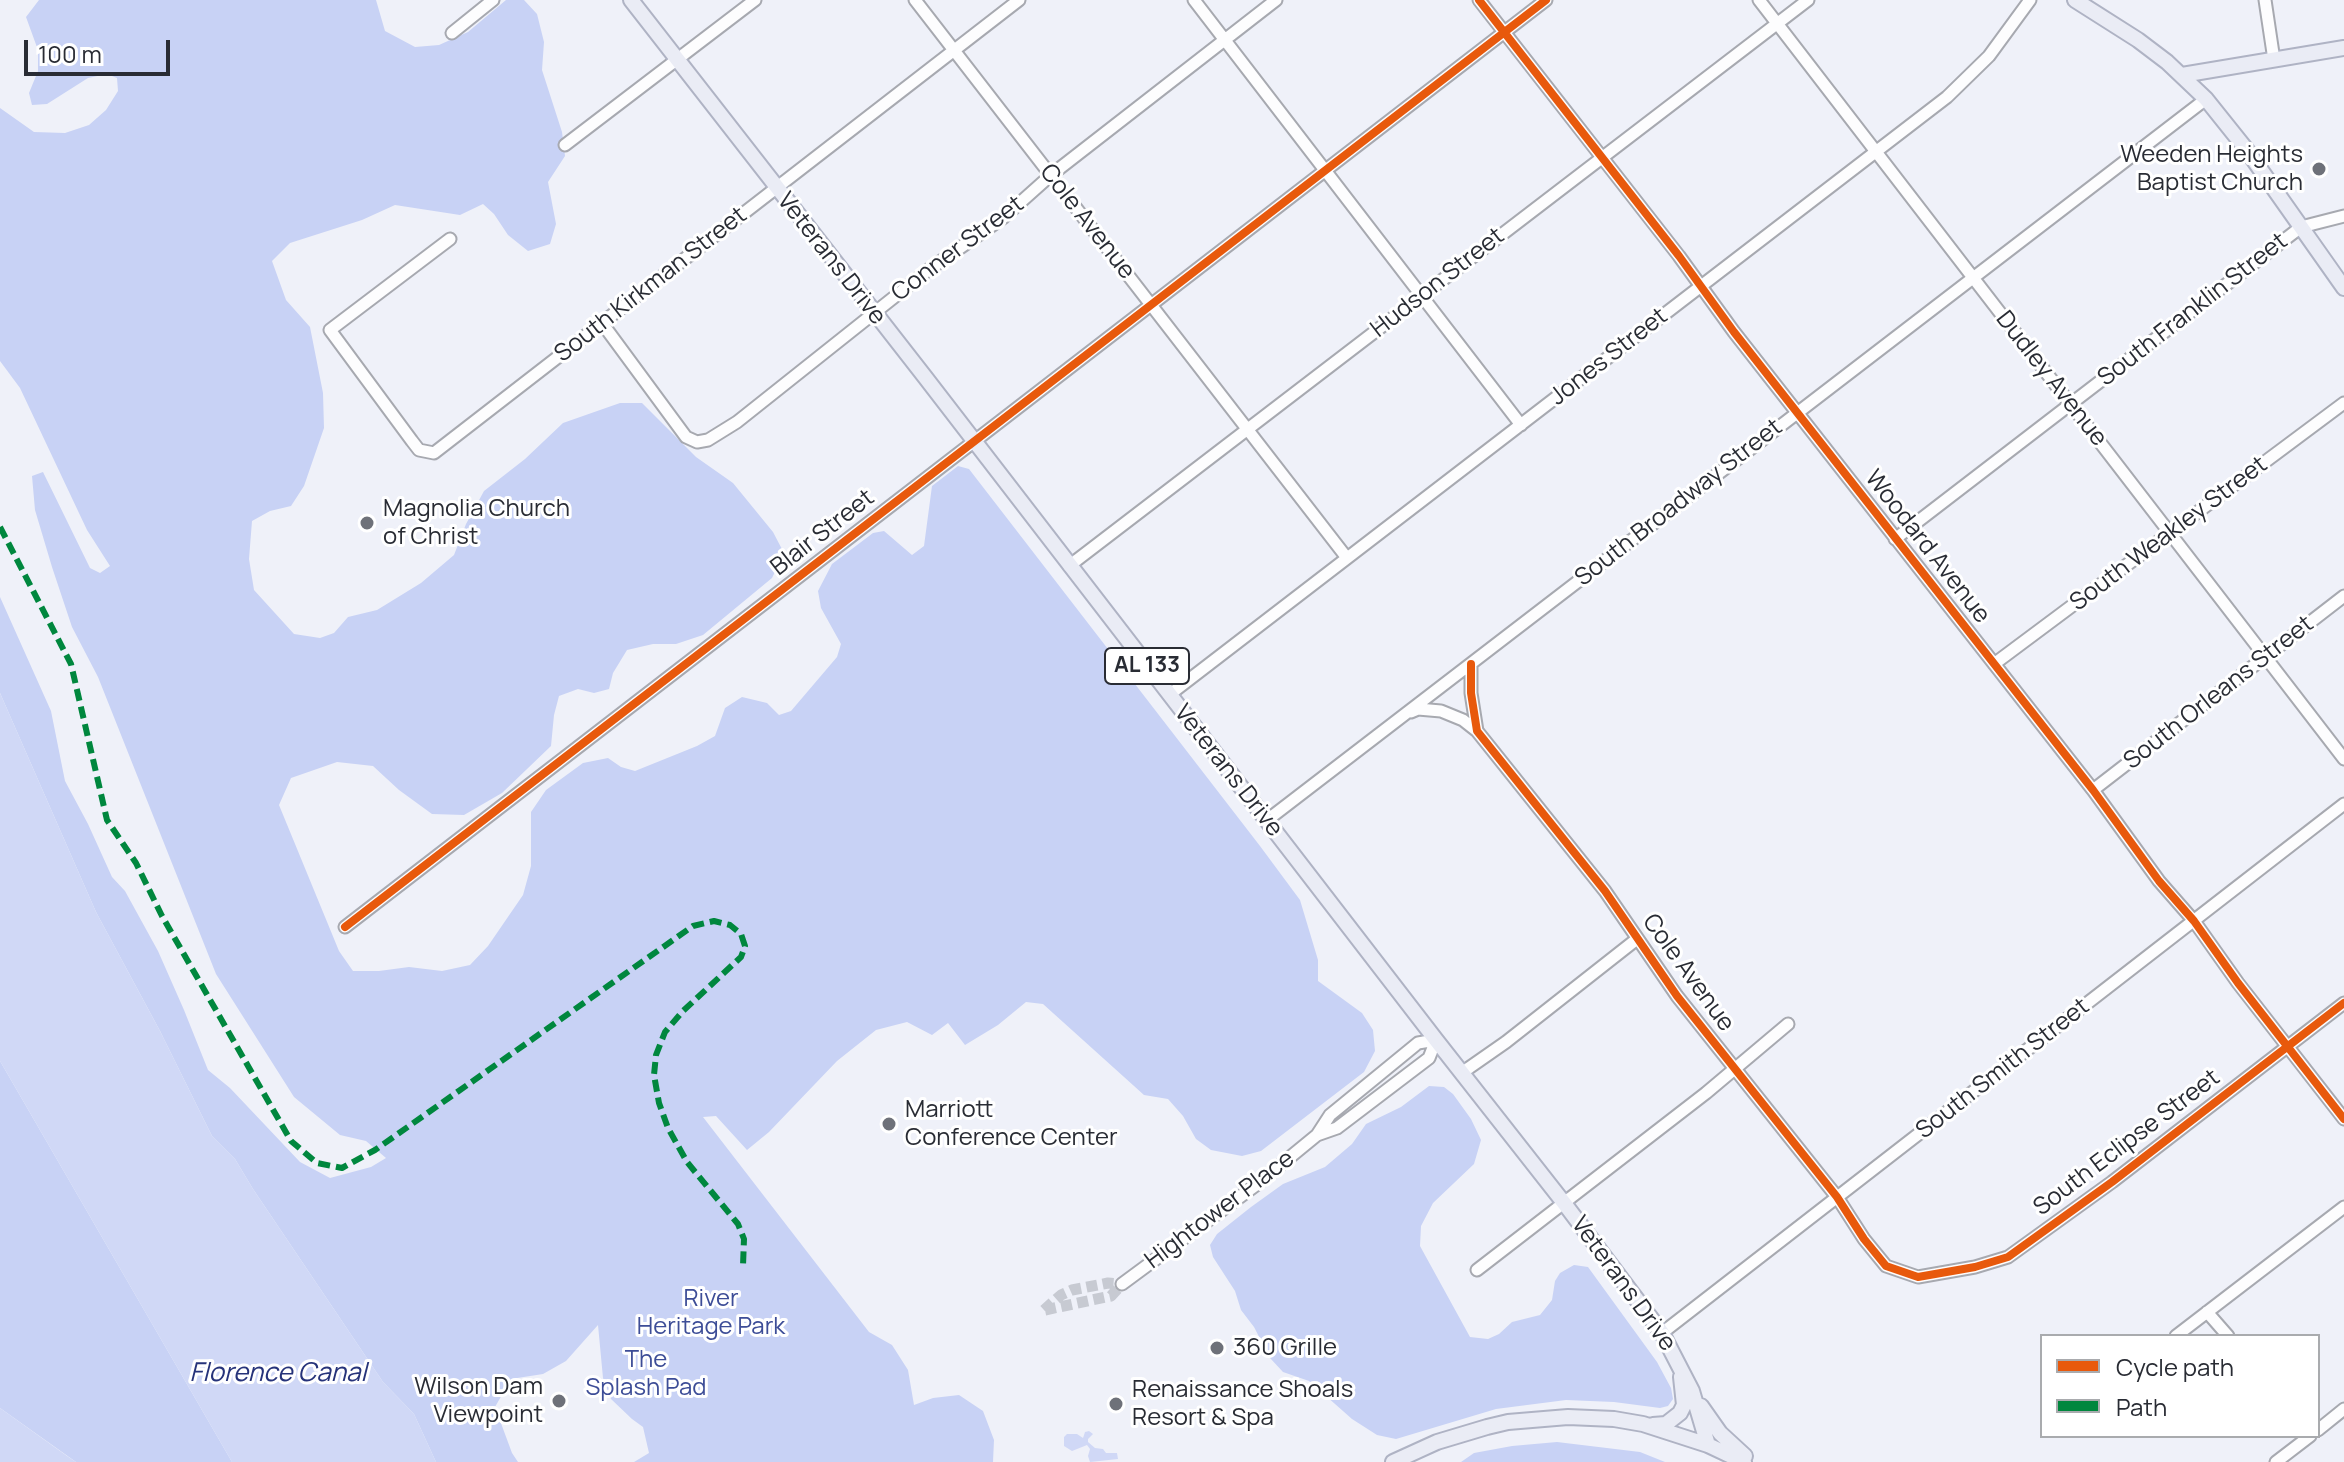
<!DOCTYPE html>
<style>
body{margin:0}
#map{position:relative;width:2344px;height:1462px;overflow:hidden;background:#eff1f9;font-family:Manrope,sans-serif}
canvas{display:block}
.legend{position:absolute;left:2040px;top:1334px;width:280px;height:104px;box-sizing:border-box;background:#fff;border:2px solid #a9abae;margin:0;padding:10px 14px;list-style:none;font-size:24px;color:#292c34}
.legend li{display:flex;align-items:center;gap:16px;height:40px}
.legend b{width:40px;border:2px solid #a9abae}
.scale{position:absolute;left:24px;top:40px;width:146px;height:36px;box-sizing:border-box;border:4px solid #292c34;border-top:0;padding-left:10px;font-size:24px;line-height:28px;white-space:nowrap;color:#292c34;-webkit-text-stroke:6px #fff;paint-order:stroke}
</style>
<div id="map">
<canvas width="2344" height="1462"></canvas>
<ul class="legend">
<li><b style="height:10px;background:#e8590c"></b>Cycle path</li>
<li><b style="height:10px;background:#00873e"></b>Path</li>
</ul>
<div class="scale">100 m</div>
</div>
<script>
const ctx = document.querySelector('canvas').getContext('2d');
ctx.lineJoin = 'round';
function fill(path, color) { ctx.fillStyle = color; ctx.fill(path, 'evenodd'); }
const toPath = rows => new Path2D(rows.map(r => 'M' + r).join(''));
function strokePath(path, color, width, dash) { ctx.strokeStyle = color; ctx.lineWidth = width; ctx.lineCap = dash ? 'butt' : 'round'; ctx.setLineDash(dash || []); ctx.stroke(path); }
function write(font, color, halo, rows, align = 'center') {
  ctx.font = font + ' Manrope,sans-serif'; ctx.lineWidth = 6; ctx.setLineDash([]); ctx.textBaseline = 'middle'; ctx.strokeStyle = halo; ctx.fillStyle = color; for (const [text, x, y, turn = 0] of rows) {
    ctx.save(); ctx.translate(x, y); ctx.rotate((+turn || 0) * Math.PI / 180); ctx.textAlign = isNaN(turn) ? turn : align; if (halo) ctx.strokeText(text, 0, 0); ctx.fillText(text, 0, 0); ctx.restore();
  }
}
fill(toPath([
 [39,0,376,0,385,31,415,47,439,45,468,32,506,0,524,0,537,14,544,42,542,70,562,132,565,156,548,182,556,224,550,244,528,251,508,235,494,214,483,204,460,215,395,205,362,220,290,243,272,261,286,300,310,327,323,393,324,428,304,486,291,506,270,511,252,521,249,559,254,590,294,634,320,638,334,633,348,617,377,610,421,583,454,555,466,524,484,491,525,459,563,423,620,403,642,403,696,457,733,483,773,532,784,553,772,578,703,635,676,644,653,644,627,650,613,673,609,689,594,693,578,689,559,696,554,715,551,746,502,793,464,815,432,814,399,790,373,766,337,762,291,778,279,805,339,951,353,971,379,971,409,967,442,971,470,965,488,946,523,895,531,866,531,812,546,790,583,763,608,758,621,767,635,771,697,746,715,736,725,708,742,697,767,703,779,715,791,711,837,657,841,644,821,608,818,591,832,564,873,533,884,531,912,555,924,546,932,486,958,466,969,469,1260,846,1300,900,1318,960,1318,981,1362,1013,1373,1030,1375,1051,1364,1072,1261,1151,1242,1156,1211,1150,1196,1139,1183,1116,1168,1099,1144,1095,1043,1004,1026,1002,998,1025,965,1045,948,1023,932,1035,907,1022,876,1030,837,1061,769,1132,747,1150,716,1116,703,1117,869,1332,892,1345,908,1370,914,1405,933,1398,959,1395,983,1411,994,1440,993,1462,634,1462,649,1453,643,1427,632,1419,611,1399,603,1378,598,1325,566,1361,543,1374,511,1379,495,1407,512,1453,518,1462,436,1462,414,1414,383,1382,253,1189,235,1159,212,1136,160,1031,96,912,0,693,0,597,51,711,65,781,88,824,112,877,125,891,158,951,184,1010,208,1070,230,1088,300,1162,330,1178,371,1167,386,1158,366,1141,340,1135,294,1097,216,974,98,677,72,627,52,567,35,510,32,476,43,472,90,568,100,573,110,566,87,530,20,388,0,361,0,108,34,132,65,133,89,125,106,110,118,91,117,78,107,74,88,78,47,104,32,105,29,93,38,71,38,50,26,17],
 [0,1061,232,1462,76,1462,0,1408],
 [1429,1086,1444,1087,1453,1094,1471,1119,1481,1140,1474,1164,1433,1203,1421,1226,1420,1246,1470,1337,1488,1339,1499,1334,1512,1322,1540,1315,1552,1300,1555,1281,1560,1273,1574,1265,1588,1267,1657,1362,1671,1388,1673,1399,1668,1406,1660,1408,1614,1402,1566,1400,1496,1409,1396,1439,1377,1435,1352,1419,1309,1381,1283,1372,1270,1358,1254,1327,1241,1310,1235,1291,1213,1257,1210,1245,1217,1234,1251,1207,1283,1184,1325,1167,1352,1144,1366,1124,1401,1107],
 [1557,1442,1640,1452,1665,1462,1461,1462,1474,1453,1512,1446]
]), '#c8d2f5');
fill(toPath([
 [0,693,96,912,160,1031,212,1136,235,1159,253,1189,383,1382,414,1414,436,1462,232,1462,0,1061],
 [0,1408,67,1456,76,1462,0,1462],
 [1089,1431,1093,1434,1088,1439,1088,1442,1095,1448,1103,1449,1106,1453,1117,1453,1118,1459,1090,1462,1088,1456,1090,1449,1087,1445,1072,1451,1064,1446,1064,1437,1067,1434,1077,1434,1083,1438,1085,1432]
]), '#d0d8f6');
strokePath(toPath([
 [1044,1310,1061,1295,1072,1290,1108,1283,1122,1284],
 [1045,1310,1111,1296,1122,1284]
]), '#c7cad2', 11, [11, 5.5]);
const minor = toPath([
 [915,0,1347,558],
 [1194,0,1521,425],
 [1479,0,1679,256,1734,332,2093,790,2159,881,2194,921,2238,983,2344,1119],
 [1759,0,2344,759],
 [2265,0,2274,60],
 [452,33,493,0],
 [565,145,755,0],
 [450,239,330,330,412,441,419,450,434,453,1019,0],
 [602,323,686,437,697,442,708,440,737,422,927,271,1004,217,1051,175,1276,0],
 [1895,539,2301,227,2344,216],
 [1069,566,1808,0],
 [1471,664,1471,693,1477,731,1605,891,1677,996,1837,1197,1864,1239,1886,1266,1918,1277,1975,1267,2008,1257,2112,1182,2344,1003],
 [1994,664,2344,403],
 [1169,695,1947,97,1989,56,2030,0],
 [1411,712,1418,709,1441,711,1463,720,1477,731],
 [2093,790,2344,596],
 [1266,821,2206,99],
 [345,927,1546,0],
 [1463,1072,1506,1042,1637,939],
 [1477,1270,1706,1093,1788,1024],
 [1122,1284,1256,1185,1317,1135,1330,1115,1418,1043,1436,1040,1429,1058,1337,1128,1317,1135],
 [2207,1312,2228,1336],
 [1662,1333,2344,804],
 [2176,1336,2344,1207],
 [2318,1430,2344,1409],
 [2276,1462,2310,1436]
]);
const major = toPath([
 [631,0,925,377,1436,1040,1564,1203,1662,1333,1692,1391,1708,1445],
 [2075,0,2138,40,2167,62,2206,99,2246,149,2344,288],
 [2182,75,2344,48],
 [1701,1406,1720,1433,1745,1456],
 [1653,1425,1666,1424,1680,1413,1684,1405,1681,1377],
 [1393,1462,1437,1442,1487,1427,1508,1422,1568,1417,1614,1419,1643,1424,1708,1445,1744,1462]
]);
strokePath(minor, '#a7a9b0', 15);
strokePath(major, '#afb3c4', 18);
strokePath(minor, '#fdfdfe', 11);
strokePath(major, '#eaecf5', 14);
strokePath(toPath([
 [0,527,71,664,107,820,136,863,162,916,291,1141,317,1163,342,1168,375,1150,693,926,714,921,730,925,741,934,745,946,741,957,683,1011,665,1032,656,1055,654,1075,659,1103,668,1128,687,1162,738,1224,744,1239,743,1266]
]), '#00873e', 6, [12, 6]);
strokePath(toPath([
 [1479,0,1679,256,1734,332,2093,790,2159,881,2194,921,2238,983,2344,1119],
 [1471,664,1471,693,1477,731,1605,891,1677,996,1837,1197,1864,1239,1886,1266,1918,1277,1975,1267,2008,1257,2112,1182,2344,1003],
 [345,927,1546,0]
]), '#e8590c', 8);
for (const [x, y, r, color] of [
 [2319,169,8,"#6e7179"],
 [367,523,8,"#6e7179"],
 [889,1124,8,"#6e7179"],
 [1217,1348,8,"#6e7179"],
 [559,1401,8,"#6e7179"],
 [1116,1404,8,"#6e7179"]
]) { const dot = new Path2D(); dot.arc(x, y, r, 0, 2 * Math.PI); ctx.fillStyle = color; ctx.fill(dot); strokePath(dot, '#fff', 3); }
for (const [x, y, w] of [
 [1147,666,84]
]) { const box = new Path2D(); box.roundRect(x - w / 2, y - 18, w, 36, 6); ctx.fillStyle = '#fff'; ctx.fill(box); strokePath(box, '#292c34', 2); }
write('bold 22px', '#292c34', null, [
 ["AL 133",1147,666]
]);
write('24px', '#292c34', '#fff', [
 ["Weeden Heights",2303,155,"right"],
 ["Baptist Church",2303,183,"right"],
 ["Magnolia Church",383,509],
 ["of Christ",383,537],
 ["Marriott",905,1110],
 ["Conference Center",905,1138],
 ["360 Grille",1233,1348],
 ["Wilson Dam",543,1387,"right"],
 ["Viewpoint",543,1415,"right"],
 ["Renaissance Shoals",1132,1390],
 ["Resort & Spa",1132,1418]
], 'left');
write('24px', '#292c34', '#fff', [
 ["Cole Avenue",1087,222,52],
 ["Conner Street",958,249,-37],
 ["Veterans Drive",831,259,52],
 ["Hudson Street",1438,283,-38],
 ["South Kirkman Street",651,285,-38],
 ["South Franklin Street",2193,310,-38],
 ["Jones Street",1609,357,-38],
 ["Dudley Avenue",2051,379,52],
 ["South Broadway Street",1679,503,-38],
 ["Blair Street",823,533,-38],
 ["South Weakley Street",2169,534,-37],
 ["Woodard Avenue",1927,547,52],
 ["South Orleans Street",2219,693,-38],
 ["Veterans Drive",1228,771,52],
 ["Cole Avenue",1688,973,54],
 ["South Smith Street",2003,1069,-38],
 ["South Eclipse Street",2127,1143,-37],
 ["Hightower Place",1220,1210,-37],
 ["Veterans Drive",1623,1284,54]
]);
write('24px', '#3d4d97', '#fff', [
 ["River",711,1299],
 ["Heritage Park",711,1327],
 ["The",646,1360],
 ["Splash Pad",646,1388]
]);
write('italic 26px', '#26337a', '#fff', [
 ["Florence Canal",278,1374]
]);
</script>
